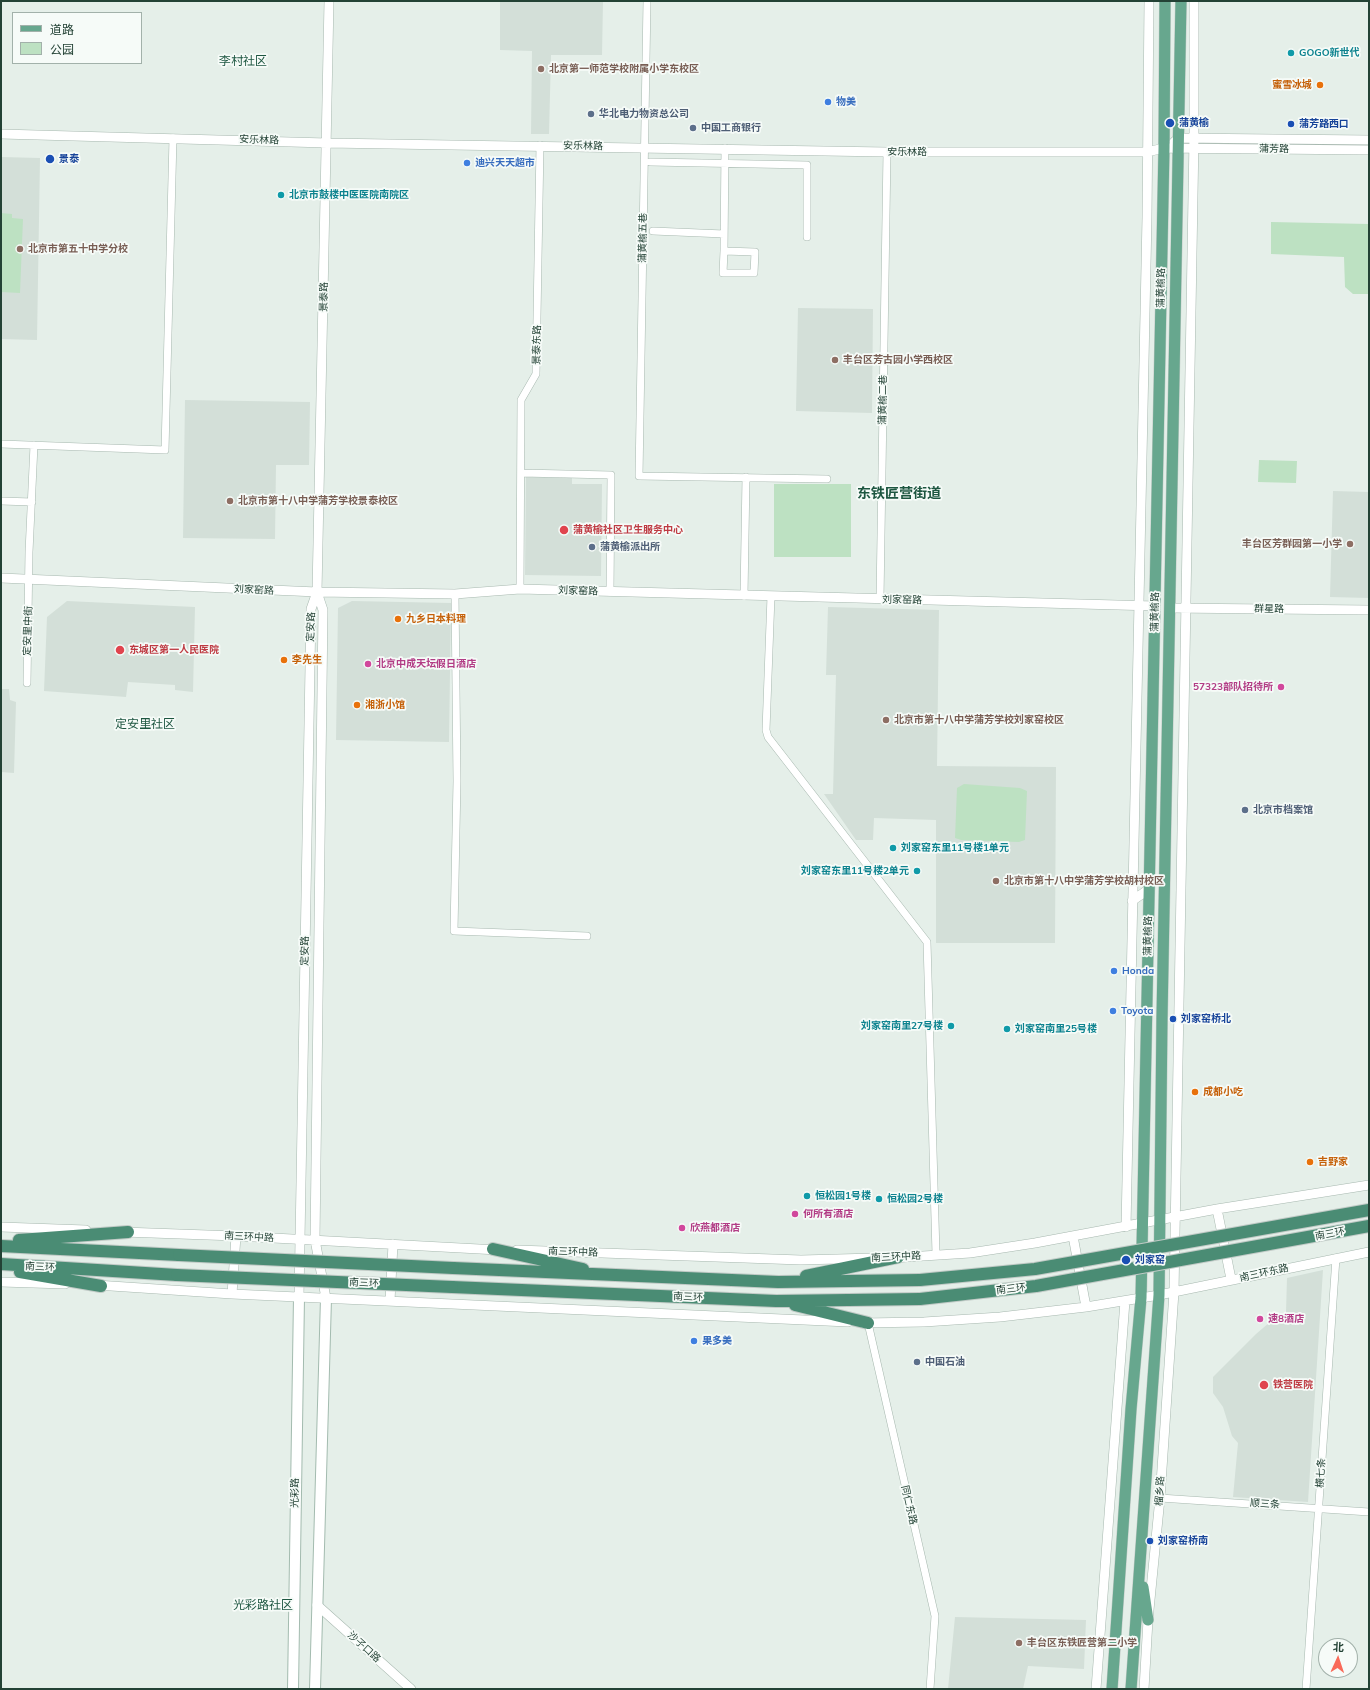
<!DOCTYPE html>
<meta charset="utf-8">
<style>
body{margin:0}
#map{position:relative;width:1370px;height:1690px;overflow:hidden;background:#e5efe9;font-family:Mulish,"Noto Sans SC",sans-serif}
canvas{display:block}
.frame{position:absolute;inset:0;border:2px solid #234235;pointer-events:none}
.legend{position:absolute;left:12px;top:12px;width:130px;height:52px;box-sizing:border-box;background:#f6fbf8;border:1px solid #a2b1aa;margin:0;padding:5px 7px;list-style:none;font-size:12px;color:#234235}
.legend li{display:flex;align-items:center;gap:8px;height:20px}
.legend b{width:20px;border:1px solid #a2b1aa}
.north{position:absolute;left:1318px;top:1638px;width:40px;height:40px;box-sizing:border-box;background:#f6fbf8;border:1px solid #a2b1aa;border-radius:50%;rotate:3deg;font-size:11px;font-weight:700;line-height:16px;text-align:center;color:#234235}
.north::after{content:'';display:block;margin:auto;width:14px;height:18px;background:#f96a59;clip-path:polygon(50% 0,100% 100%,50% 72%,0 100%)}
</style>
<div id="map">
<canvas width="1370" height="1690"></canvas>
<div class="frame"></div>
<ul class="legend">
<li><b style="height:5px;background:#67a78e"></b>道路</li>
<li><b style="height:11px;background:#bde1c2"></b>公园</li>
</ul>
<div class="north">北</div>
</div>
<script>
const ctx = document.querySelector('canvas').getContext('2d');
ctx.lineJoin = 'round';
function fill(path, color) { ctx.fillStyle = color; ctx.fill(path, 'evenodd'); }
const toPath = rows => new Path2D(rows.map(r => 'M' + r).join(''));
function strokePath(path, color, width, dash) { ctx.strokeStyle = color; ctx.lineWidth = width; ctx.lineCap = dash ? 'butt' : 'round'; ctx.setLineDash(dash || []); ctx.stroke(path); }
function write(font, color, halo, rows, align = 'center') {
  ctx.font = font + ' Mulish,"Noto Sans SC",sans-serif'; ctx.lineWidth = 3.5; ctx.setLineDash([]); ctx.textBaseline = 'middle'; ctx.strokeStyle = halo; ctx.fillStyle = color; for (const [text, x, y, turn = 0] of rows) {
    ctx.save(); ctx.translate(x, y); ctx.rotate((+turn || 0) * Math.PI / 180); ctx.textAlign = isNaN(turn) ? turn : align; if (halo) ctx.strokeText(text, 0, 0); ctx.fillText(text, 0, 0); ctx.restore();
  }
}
fill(toPath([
 [500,1,603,1,602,55,551,55,549,134,531,134,532,51,500,50],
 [1,157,40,158,37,340,1,339],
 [798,308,873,309,872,413,796,411],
 [185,400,310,402,309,465,276,465,275,539,183,538],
 [526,477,572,478,572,484,602,484,601,576,525,575],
 [1333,491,1369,492,1369,598,1330,597],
 [67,601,195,607,193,692,175,690,175,685,128,682,126,697,44,691,47,617],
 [352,601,451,603,449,742,336,740,338,608],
 [828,607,939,610,937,766,1056,767,1055,943,936,943,936,820,874,818,873,840,856,840,824,794,833,794,836,675,826,675],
 [1,689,9,689,10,700,16,702,14,773,1,772],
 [1323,1270,1308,1502,1233,1497,1238,1443,1232,1436,1223,1407,1213,1393,1213,1377,1256,1334,1270,1322,1286,1312,1287,1278],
 [955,1617,1086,1620,1084,1669,1028,1666,1023,1689,948,1689]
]), '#d3dfd8');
fill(toPath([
 [1,213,12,214,12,218,23,219,20,293,1,292],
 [1271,222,1369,224,1369,294,1353,294,1345,287,1344,257,1271,254],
 [1259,460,1297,461,1296,483,1258,482],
 [774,484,851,484,851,557,774,557],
 [964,784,1020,788,1027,791,1025,840,1019,842,961,840,955,838,957,788]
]), '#bde1c2');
const minor = toPath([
 [647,1,639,476,827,479],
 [650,162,807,165,807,237],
 [653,231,724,234],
 [724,251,723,273,754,273,755,252,724,251,725,148],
 [1,444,165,450,173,138],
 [521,473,611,475,610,592],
 [1,501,32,502],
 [520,589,521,400,536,374,540,145],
 [455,594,457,781,454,931,587,936],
 [744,596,746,477],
 [771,596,766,730,768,737,927,942,936,1254],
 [880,599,887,152],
 [27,683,29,552,34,445],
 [868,1323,935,1616,930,1689],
 [1160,1498,1369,1512],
 [1306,1689,1336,1258]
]);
const tertiary = toPath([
 [1,134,327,143,887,152,1147,152,1164,148,1369,150],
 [1174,142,1179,138,1369,140],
 [1,578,317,592,455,594,520,589,1155,606],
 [317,592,323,610,315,1240,326,1298],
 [1170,608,1369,610],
 [1132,901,1149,889],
 [1217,1209,1231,1279],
 [1,1227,86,1230],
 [1126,1227,1147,217,1149,1],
 [123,1232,236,1236,498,1250],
 [1073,1236,1086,1307],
 [517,1250,801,1260,874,1258],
 [892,1258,970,1253,1035,1243,1217,1209,1369,1185],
 [1,1282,65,1284],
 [96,1285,232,1294,848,1322],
 [232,1294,236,1236],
 [299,1297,311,609,317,592,329,1],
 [390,1301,393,1244],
 [863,1323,924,1322,1000,1317,1086,1307,1159,1295,1369,1252],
 [317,1605,411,1689],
 [1096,1689,1125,1301],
 [1144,1689,1148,1620,1160,1498,1174,1292,1194,138,1194,1]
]);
const secondary = toPath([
 [293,1689,299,1297],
 [315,1689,326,1298]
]);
const primary = toPath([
 [1143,1587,1148,1620],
 [1112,1689,1131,1409,1141,1298,1164,148,1165,1],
 [1131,1689,1159,1295,1162,1017,1181,1]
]);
const trunk = toPath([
 [19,1240,128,1232],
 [1,1246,179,1255],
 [493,1249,583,1269],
 [1,1264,177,1275],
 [453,1268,778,1282,920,1280],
 [20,1272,101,1286],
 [806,1276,898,1257],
 [452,1287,776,1301,920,1299],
 [795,1305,868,1323]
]);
strokePath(minor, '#a7b8af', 8);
strokePath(tertiary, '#a7b8af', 10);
strokePath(secondary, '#a3bbaf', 12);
strokePath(primary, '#c1cac6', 12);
strokePath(trunk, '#c1cac6', 14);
strokePath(minor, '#fff', 7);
strokePath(tertiary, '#fff', 9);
strokePath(secondary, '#fff', 10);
strokePath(primary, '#67a78e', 11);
strokePath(trunk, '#4a8c74', 12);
const trunkBridge = toPath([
 [179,1255,453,1268],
 [177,1275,452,1287],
 [920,1280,1035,1269,1369,1210],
 [920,1299,1036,1286,1369,1226]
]);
strokePath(trunkBridge, '#c1cac6', 14, []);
strokePath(trunkBridge, '#4a8c74', 12);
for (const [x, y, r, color] of [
 [1291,53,4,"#0f9aa8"],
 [541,69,4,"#8d6e63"],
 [1320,85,4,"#e8710a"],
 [828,102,4,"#3f7fe0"],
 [591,114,4,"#5c6f8a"],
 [1170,123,5,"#1a4fb4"],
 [1291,124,4,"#1a4fb4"],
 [693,128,4,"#5c6f8a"],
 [50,159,5,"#1a4fb4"],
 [467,163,4,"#3f7fe0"],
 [281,195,4,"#0f9aa8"],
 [20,249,4,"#8d6e63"],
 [835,360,4,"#8d6e63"],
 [230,501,4,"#8d6e63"],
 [564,530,5,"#e0444e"],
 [1350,544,4,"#8d6e63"],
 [592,547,4,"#5c6f8a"],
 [398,619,4,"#e8710a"],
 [120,650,5,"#e0444e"],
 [284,660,4,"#e8710a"],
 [368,664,4,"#d1479c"],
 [1281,687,4,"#d1479c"],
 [357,705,4,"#e8710a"],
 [886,720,4,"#8d6e63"],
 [1245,810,4,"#5c6f8a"],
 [893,848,4,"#0f9aa8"],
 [917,871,4,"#0f9aa8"],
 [996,881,4,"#8d6e63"],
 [1114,971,4,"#3f7fe0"],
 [1113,1011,4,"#3f7fe0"],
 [1173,1019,4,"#1a4fb4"],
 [951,1026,4,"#0f9aa8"],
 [1007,1029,4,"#0f9aa8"],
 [1195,1092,4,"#e8710a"],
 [1310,1162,4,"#e8710a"],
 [807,1196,4,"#0f9aa8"],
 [879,1199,4,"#0f9aa8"],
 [795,1214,4,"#d1479c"],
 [682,1228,4,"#d1479c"],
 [1126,1260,5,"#1a4fb4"],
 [1260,1319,4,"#d1479c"],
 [694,1341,4,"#3f7fe0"],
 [917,1362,4,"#5c6f8a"],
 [1264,1385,5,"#e0444e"],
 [1150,1541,4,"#1a4fb4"],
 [1019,1643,4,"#8d6e63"]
]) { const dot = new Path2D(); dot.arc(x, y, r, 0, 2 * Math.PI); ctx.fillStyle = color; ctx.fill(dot); strokePath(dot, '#f6fbf8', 1.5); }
write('bold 10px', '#0d838f', '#f6fbf8', [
 ["GOGO新世代",1299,53],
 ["北京市鼓楼中医医院南院区",289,195],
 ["刘家窑东里11号楼1单元",901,848],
 ["刘家窑东里11号楼2单元",909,871,"right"],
 ["刘家窑南里27号楼",943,1026,"right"],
 ["刘家窑南里25号楼",1015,1029],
 ["恒松园1号楼",815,1196],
 ["恒松园2号楼",887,1199]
], 'left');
write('bold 10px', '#785e54', '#f6fbf8', [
 ["北京第一师范学校附属小学东校区",549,69],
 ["北京市第五十中学分校",28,249],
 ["丰台区芳古园小学西校区",843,360],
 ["北京市第十八中学蒲芳学校景泰校区",238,501],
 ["丰台区芳群园第一小学",1342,544,"right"],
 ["北京市第十八中学蒲芳学校刘家窑校区",894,720],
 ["北京市第十八中学蒲芳学校胡村校区",1004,881],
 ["丰台区东铁匠营第二小学",1027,1643]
], 'left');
write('bold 10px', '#c56008', '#f6fbf8', [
 ["蜜雪冰城",1312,85,"right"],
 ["九乡日本料理",406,619],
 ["李先生",292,660],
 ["湘浙小馆",365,705],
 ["成都小吃",1203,1092],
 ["吉野家",1318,1162]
], 'left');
write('bold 10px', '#366cbe', '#f6fbf8', [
 ["物美",836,102],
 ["迪兴天天超市",475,163],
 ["Honda",1122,971],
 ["Toyota",1121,1011],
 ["果多美",702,1341]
], 'left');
write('bold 10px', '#4e5e75', '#f6fbf8', [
 ["华北电力物资总公司",599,114],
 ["中国工商银行",701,128],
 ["蒲黄榆派出所",600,547],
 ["北京市档案馆",1253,810],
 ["中国石油",925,1362]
], 'left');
write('bold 10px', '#164399', '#f6fbf8', [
 ["蒲黄榆",1179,123],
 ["蒲芳路西口",1299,124],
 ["景泰",59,159],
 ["刘家窑桥北",1181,1019],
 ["刘家窑",1135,1260],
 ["刘家窑桥南",1158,1541]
], 'left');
write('10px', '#234235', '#f6fbf8', [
 ["安乐林路",259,140,2],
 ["安乐林路",583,146,1],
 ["蒲芳路",1274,149,1],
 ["安乐林路",907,152],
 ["蒲黄榆五巷",643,238,-89],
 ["蒲黄榆路",1161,288,-89],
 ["景泰路",324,297,-89],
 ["景泰东路",537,345,-89],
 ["蒲黄榆二巷",883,400,-89],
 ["刘家窑路",254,590,3],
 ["刘家窑路",578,591,2],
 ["刘家窑路",902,600,1],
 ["群星路",1269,609,1],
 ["蒲黄榆路",1155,612,-89],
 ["定安路",311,627,-88],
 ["定安里中街",28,631,-88],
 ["蒲黄榆路",1148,936,-89],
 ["定安路",305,951,-89],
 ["南三环",1330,1234,-11],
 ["南三环中路",249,1237,3],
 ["南三环中路",573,1252,2],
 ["南三环中路",896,1257,-3],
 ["南三环",40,1267,3],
 ["南三环东路",1264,1273,-12],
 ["南三环",364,1283,3],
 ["南三环",1011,1289,-7],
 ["南三环",688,1297,2],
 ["横七条",1321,1473,-86],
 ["榴乡路",1160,1491,-86],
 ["光彩路",295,1493,-89],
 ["顺三条",1265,1504,4],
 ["同仁东路",909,1505,77],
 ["沙子口路",364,1647,42]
]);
write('bold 10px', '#be3a42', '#f6fbf8', [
 ["蒲黄榆社区卫生服务中心",573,530],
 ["东城区第一人民医院",129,650],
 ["铁营医院",1273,1385]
], 'left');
write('bold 10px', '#b23c85', '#f6fbf8', [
 ["北京中成天坛假日酒店",376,664],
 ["57323部队招待所",1273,687,"right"],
 ["何所有酒店",803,1214],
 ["欣燕都酒店",690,1228],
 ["速8酒店",1268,1319]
], 'left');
write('12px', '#1d5640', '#f6fbf8', [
 ["李村社区",243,61],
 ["定安里社区",145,724],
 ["光彩路社区",263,1605]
]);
write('bold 14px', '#1d5640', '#f6fbf8', [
 ["东铁匠营街道",899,494]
]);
</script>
